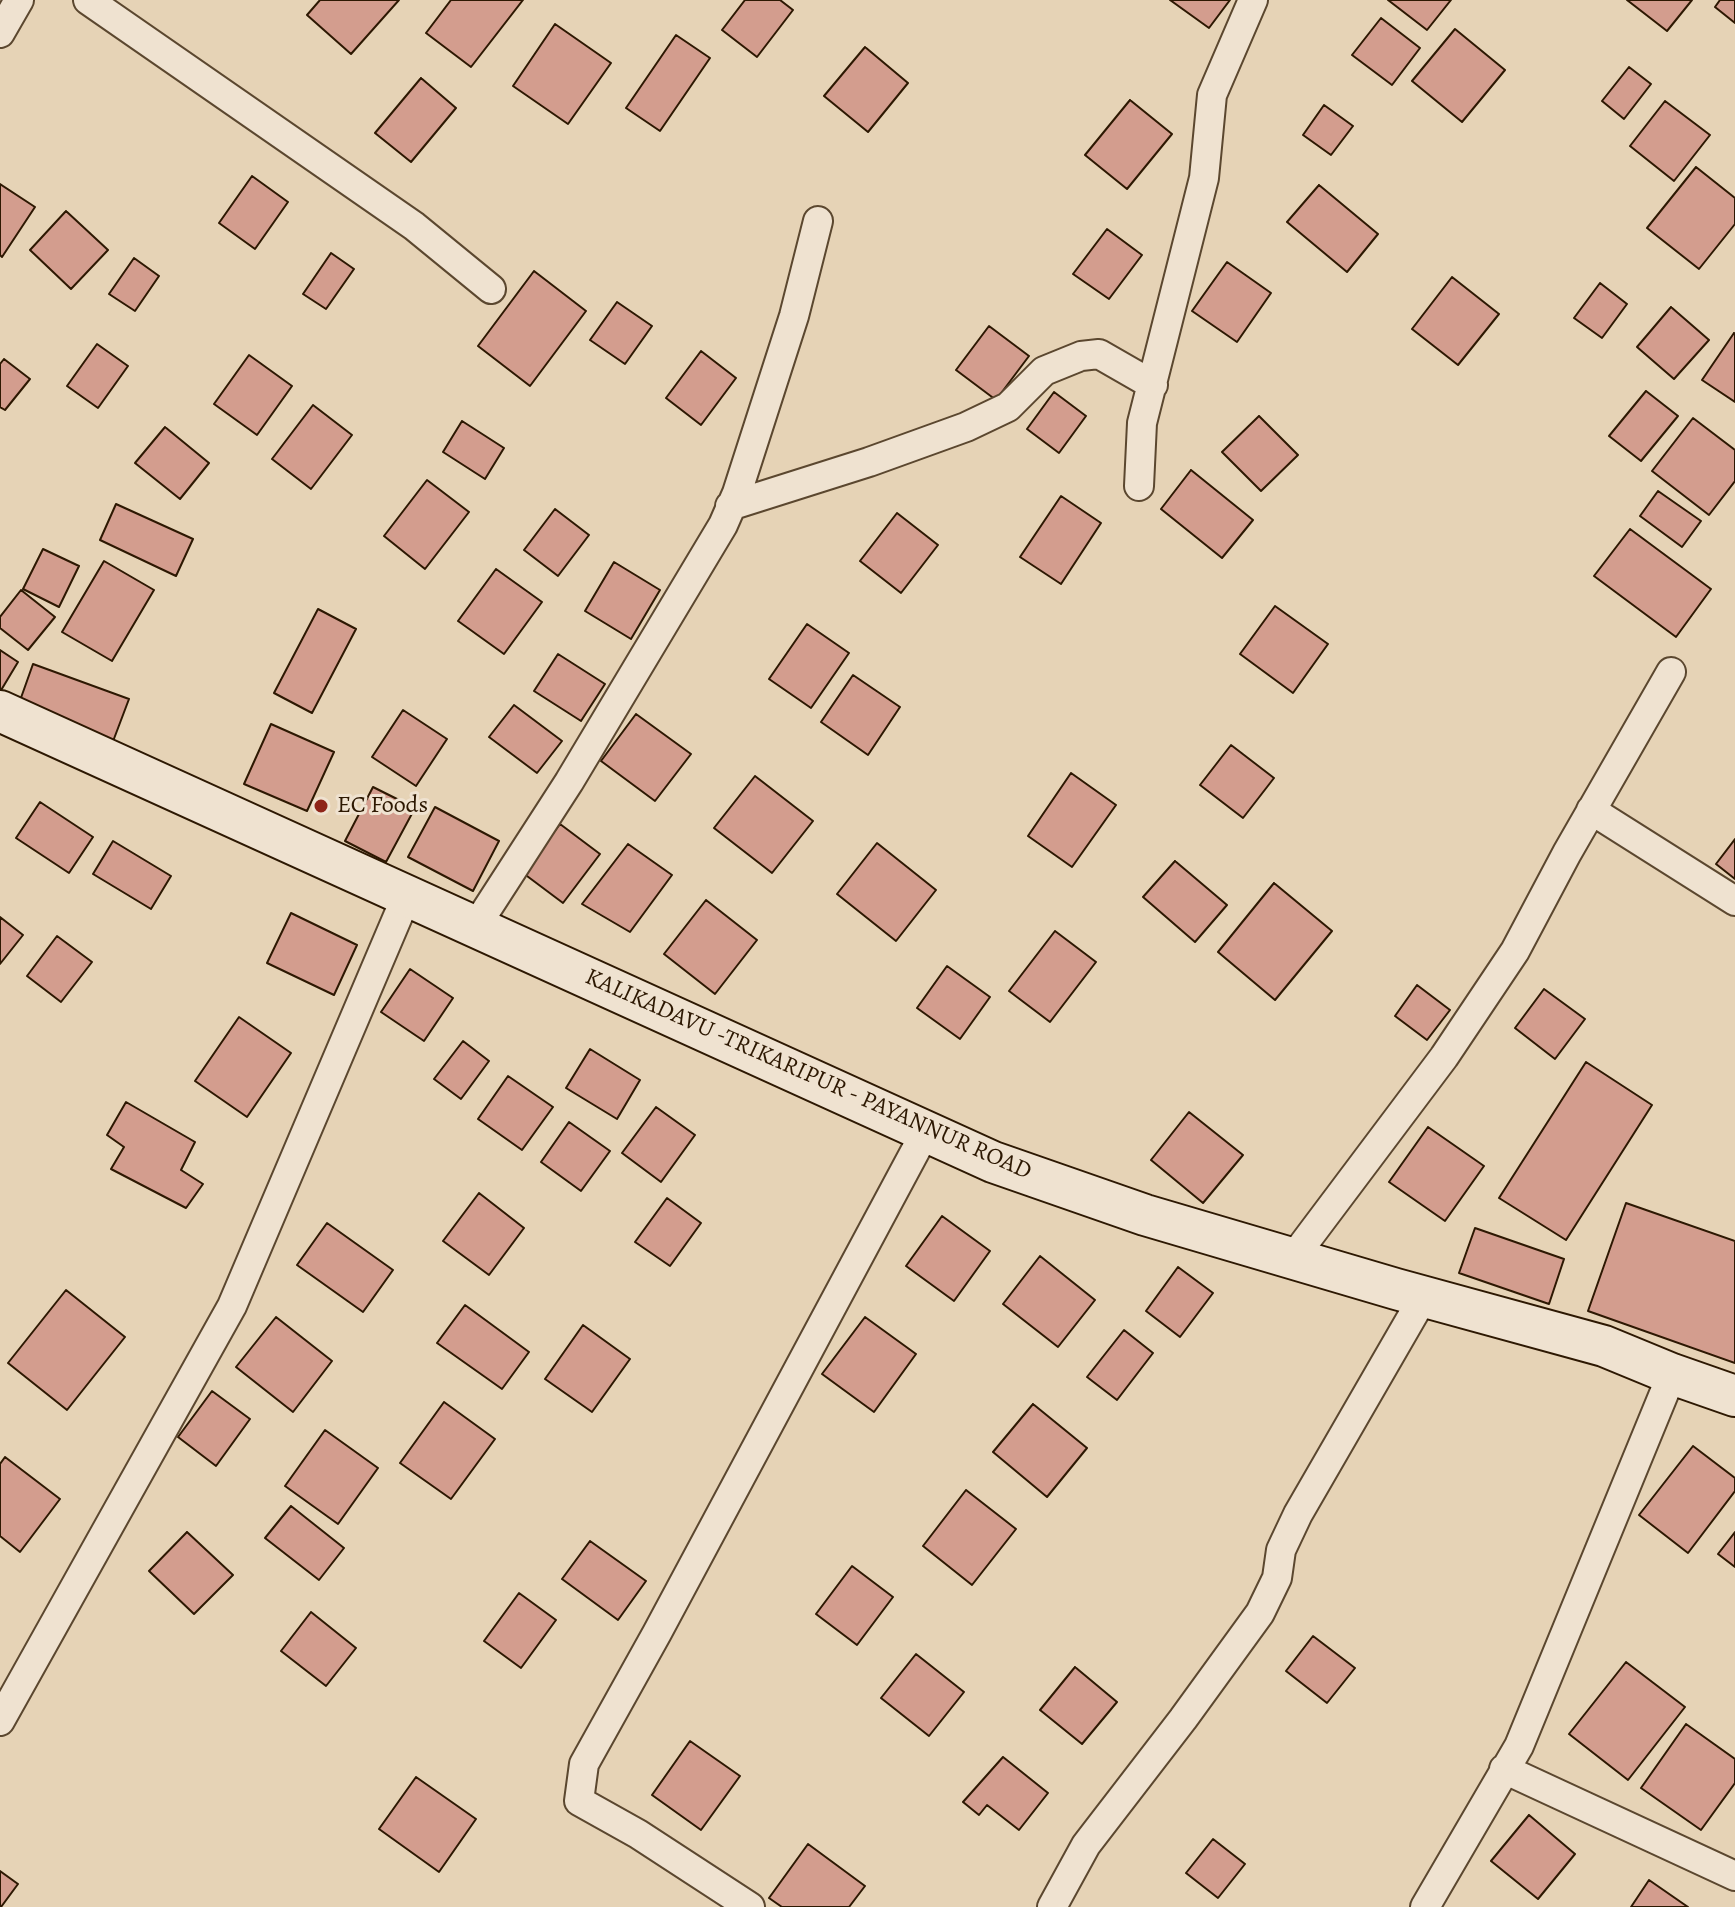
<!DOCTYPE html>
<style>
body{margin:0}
canvas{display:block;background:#e6d3b6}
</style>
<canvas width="1735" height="1907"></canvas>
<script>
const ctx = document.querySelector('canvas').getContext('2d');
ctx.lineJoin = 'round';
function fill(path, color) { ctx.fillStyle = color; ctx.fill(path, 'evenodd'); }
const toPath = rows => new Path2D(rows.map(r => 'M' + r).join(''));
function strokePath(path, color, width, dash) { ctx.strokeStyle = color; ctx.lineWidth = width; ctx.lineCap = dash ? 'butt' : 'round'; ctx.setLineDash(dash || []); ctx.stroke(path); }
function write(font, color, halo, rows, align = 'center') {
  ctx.font = font + ' Alegreya,serif'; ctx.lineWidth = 6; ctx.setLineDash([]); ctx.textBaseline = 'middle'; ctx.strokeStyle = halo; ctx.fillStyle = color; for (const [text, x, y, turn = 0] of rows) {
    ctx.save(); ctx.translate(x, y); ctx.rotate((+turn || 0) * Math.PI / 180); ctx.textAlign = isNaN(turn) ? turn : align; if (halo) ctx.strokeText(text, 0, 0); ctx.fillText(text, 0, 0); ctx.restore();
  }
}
const building = toPath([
 [320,0,399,0,351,54,307,15,320,0],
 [451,0,523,0,471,67,426,33,451,0],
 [745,0,780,0,793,10,757,57,722,30,745,0],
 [1170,0,1230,0,1209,28,1170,0],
 [1388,0,1451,0,1427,30,1388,0],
 [1627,0,1692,0,1667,31,1627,0],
 [1720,0,1735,0,1735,23,1715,7,1720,0],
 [1381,18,1420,48,1392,85,1352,55,1381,18],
 [555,24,611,63,568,124,513,86,555,24],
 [1455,29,1505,70,1462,122,1412,81,1455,29],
 [676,35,710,58,660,131,626,108,676,35],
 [865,47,908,83,868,132,824,96,865,47],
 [1629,67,1651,84,1624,119,1602,101,1629,67],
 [421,78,456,108,411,162,375,133,421,78],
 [1130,100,1172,134,1127,189,1085,155,1130,100],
 [1665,101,1710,135,1674,181,1630,146,1665,101],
 [1324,105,1353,126,1331,155,1303,135,1324,105],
 [1696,167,1735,198,1735,224,1699,269,1647,228,1696,167],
 [252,176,288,202,255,249,219,223,252,176],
 [0,184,35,207,2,257,0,255,0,184],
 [1319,185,1378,234,1347,272,1287,222,1319,185],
 [66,211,108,250,71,289,30,250,66,211],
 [1107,229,1142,255,1109,299,1073,274,1107,229],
 [331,253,354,269,326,309,303,294,331,253],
 [134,258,159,276,135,311,109,294,134,258],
 [1227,262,1271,293,1237,342,1192,311,1227,262],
 [534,271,586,311,530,386,478,346,534,271],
 [1452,277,1499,314,1458,365,1412,329,1452,277],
 [1600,283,1627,304,1602,338,1574,318,1600,283],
 [617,302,652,326,625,364,590,340,617,302],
 [1671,307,1709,340,1674,379,1637,347,1671,307],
 [989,326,1029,356,996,400,956,370,989,326],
 [1734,333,1735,334,1735,402,1702,380,1734,333],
 [97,344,128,366,98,408,67,386,97,344],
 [701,351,736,378,701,425,666,398,701,351],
 [249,355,292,386,257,435,214,404,249,355],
 [4,359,30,379,5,410,0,407,0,364,4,359],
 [1646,391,1678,416,1641,461,1609,436,1646,391],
 [1054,392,1086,416,1059,453,1027,429,1054,392],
 [313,405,352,435,311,489,272,459,313,405],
 [1259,416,1298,455,1261,491,1222,452,1259,416],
 [1693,418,1735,450,1735,481,1709,515,1652,471,1693,418],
 [462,421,504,448,485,479,443,452,462,421],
 [165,427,209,463,180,499,135,463,165,427],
 [1191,470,1253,520,1222,558,1161,509,1191,470],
 [427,480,469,512,425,569,384,536,427,480],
 [1658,491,1701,521,1682,547,1640,516,1658,491],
 [1061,496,1101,523,1061,584,1020,557,1061,496],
 [116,504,193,539,176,576,100,540,116,504],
 [555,509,589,535,558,576,524,550,555,509],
 [897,513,938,545,901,593,860,561,897,513],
 [1630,529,1711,589,1676,637,1594,576,1630,529],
 [43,549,79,566,59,607,23,589,43,549],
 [104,561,154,590,112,661,62,632,104,561],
 [614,562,660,590,631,639,585,611,614,562],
 [496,569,542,602,504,654,458,621,496,569],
 [21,590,55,617,28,650,0,628,0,617,21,590],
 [1275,606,1328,644,1293,693,1240,654,1275,606],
 [318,609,356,629,312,713,274,693,318,609],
 [807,624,849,653,811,708,769,679,807,624],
 [0,650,18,662,0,692,0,650],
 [558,654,605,684,581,721,534,691,558,654],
 [33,664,129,699,112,744,17,709,33,664],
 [853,675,900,707,868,755,821,722,853,675],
 [514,705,562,741,537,773,489,737,514,705],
 [403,710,447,739,416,786,372,757,403,710],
 [636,714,691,754,655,801,601,761,636,714],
 [271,724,334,752,307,811,244,784,271,724],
 [1231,745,1274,778,1243,818,1200,785,1231,745],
 [1071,773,1116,805,1072,867,1028,836,1071,773],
 [755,776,813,821,772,873,714,828,755,776],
 [373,787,415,808,386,862,345,841,373,787],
 [40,802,93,837,69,873,16,838,40,802],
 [435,807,499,841,473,891,408,857,435,807],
 [560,824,600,854,563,903,523,873,560,824],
 [1735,839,1735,879,1716,864,1735,839],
 [113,841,171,876,151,909,93,874,113,841],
 [877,843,936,890,896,941,837,894,877,843],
 [628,844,672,875,630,932,582,904,628,844],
 [1175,861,1227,905,1195,942,1143,897,1175,861],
 [1274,883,1332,931,1275,1000,1218,952,1274,883],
 [706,900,757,940,715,994,664,954,706,900],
 [291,913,357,945,334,995,267,963,291,913],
 [0,917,23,935,0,964,0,917],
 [1055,931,1096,962,1050,1022,1009,991,1055,931],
 [57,936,92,962,61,1002,27,976,57,936],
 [947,966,990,997,960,1039,917,1008,947,966],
 [410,969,453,998,424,1041,381,1012,410,969],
 [1417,985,1450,1010,1427,1040,1395,1016,1417,985],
 [1544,989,1585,1019,1555,1059,1515,1028,1544,989],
 [239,1017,291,1053,247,1117,195,1081,239,1017],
 [463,1041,489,1061,461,1099,434,1079,463,1041],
 [590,1049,640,1080,617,1119,566,1088,590,1049],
 [1586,1062,1652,1105,1566,1240,1499,1198,1586,1062],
 [508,1076,553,1107,522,1150,478,1119,508,1076],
 [126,1102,195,1142,181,1170,203,1184,186,1208,111,1169,124,1147,107,1135,126,1102],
 [656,1107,695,1135,661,1182,622,1153,656,1107],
 [1189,1112,1243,1155,1203,1203,1151,1160,1189,1112],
 [569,1122,610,1151,581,1191,541,1162,569,1122],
 [1428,1127,1484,1166,1445,1221,1389,1182,1428,1127],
 [479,1193,524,1228,489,1275,443,1241,479,1193],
 [667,1198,701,1223,670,1266,635,1242,667,1198],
 [1626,1203,1735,1241,1735,1363,1588,1311,1626,1203],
 [942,1216,990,1251,954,1301,906,1266,942,1216],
 [327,1223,393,1270,363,1312,297,1265,327,1223],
 [1475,1228,1564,1259,1549,1304,1459,1273,1475,1228],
 [1040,1256,1095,1300,1058,1347,1003,1304,1040,1256],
 [1178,1267,1213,1293,1180,1337,1146,1311,1178,1267],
 [66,1290,125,1337,67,1410,8,1363,66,1290],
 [465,1305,529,1352,502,1389,437,1343,465,1305],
 [276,1317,332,1361,293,1412,236,1367,276,1317],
 [865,1317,916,1354,874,1412,822,1374,865,1317],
 [583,1325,630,1359,592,1412,545,1379,583,1325],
 [1124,1330,1153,1353,1117,1400,1087,1377,1124,1330],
 [212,1391,250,1419,216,1466,178,1437,212,1391],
 [444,1402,495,1439,451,1499,400,1463,444,1402],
 [1033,1404,1087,1448,1047,1497,993,1452,1033,1404],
 [325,1430,378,1468,338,1524,285,1486,325,1430],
 [1693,1446,1735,1478,1735,1491,1688,1553,1639,1515,1693,1446],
 [5,1457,60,1499,20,1552,0,1536,0,1464,5,1457],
 [966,1490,1016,1529,972,1585,923,1546,966,1490],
 [291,1506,344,1548,319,1580,265,1538,291,1506],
 [187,1532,233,1575,194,1614,149,1571,187,1532],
 [1735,1532,1735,1567,1718,1554,1735,1532],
 [590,1541,646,1581,618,1620,562,1579,590,1541],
 [852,1566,893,1597,857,1645,816,1614,852,1566],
 [519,1593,556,1620,521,1668,484,1641,519,1593],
 [311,1612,356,1648,326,1686,281,1651,311,1612],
 [1313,1636,1355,1668,1327,1703,1286,1671,1313,1636],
 [916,1654,964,1692,929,1736,881,1698,916,1654],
 [1626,1662,1685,1707,1628,1780,1569,1734,1626,1662],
 [1075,1667,1117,1702,1082,1744,1040,1710,1075,1667],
 [1686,1724,1735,1759,1735,1783,1701,1830,1641,1788,1686,1724],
 [690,1741,740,1776,701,1830,652,1795,690,1741],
 [1003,1757,1048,1793,1019,1830,987,1805,979,1815,963,1802,1003,1757],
 [416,1777,476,1819,439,1872,379,1829,416,1777],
 [1529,1815,1575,1854,1538,1899,1491,1861,1529,1815],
 [1213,1839,1245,1864,1218,1898,1186,1873,1213,1839],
 [808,1844,865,1886,849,1907,782,1907,769,1898,808,1844],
 [0,1871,18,1884,1,1907,0,1907,0,1871],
 [1649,1880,1688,1907,1631,1907,1649,1880]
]);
fill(building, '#d39d8e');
strokePath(building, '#2d1802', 2);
const minor = toPath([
 [88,0,414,226,491,289],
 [0,33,19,0],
 [1139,486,1142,423,1204,178,1212,95,1253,0],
 [730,506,869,462,966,427,1008,407,1044,371,1081,356,1099,354,1153,385],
 [1591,810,1735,901],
 [476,926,569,782,723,525,737,493,794,316,818,221],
 [1293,1258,1444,1057,1515,951,1567,853,1671,672],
 [0,1721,232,1306,407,895],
 [1504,1769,1735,1876],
 [750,1907,638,1834,579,1801,584,1764,657,1633,926,1131],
 [1052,1907,1086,1845,1183,1719,1260,1613,1277,1578,1281,1550,1298,1514,1424,1296],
 [1425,1907,1519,1746,1672,1374]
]);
const secondary = toPath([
 [0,711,993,1162,1145,1215,1396,1289,1604,1346,1672,1374,1735,1396]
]);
strokePath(minor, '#5b472f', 32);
strokePath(secondary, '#2d1802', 44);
strokePath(minor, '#efe2d0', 28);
strokePath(secondary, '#efe2d0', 40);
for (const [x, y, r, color] of [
 [321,806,8,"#8f2418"]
]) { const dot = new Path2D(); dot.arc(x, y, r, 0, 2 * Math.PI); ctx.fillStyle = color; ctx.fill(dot); strokePath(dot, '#efe2d0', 3); }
write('24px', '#2d1802', '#efe2d0', [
 ["EC Foods",337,806]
], 'left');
write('24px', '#2d1802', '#efe2d0', [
 ["KALIKADAVU -TRIKARIPUR - PAYANNUR ROAD",808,1075,24]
]);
</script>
